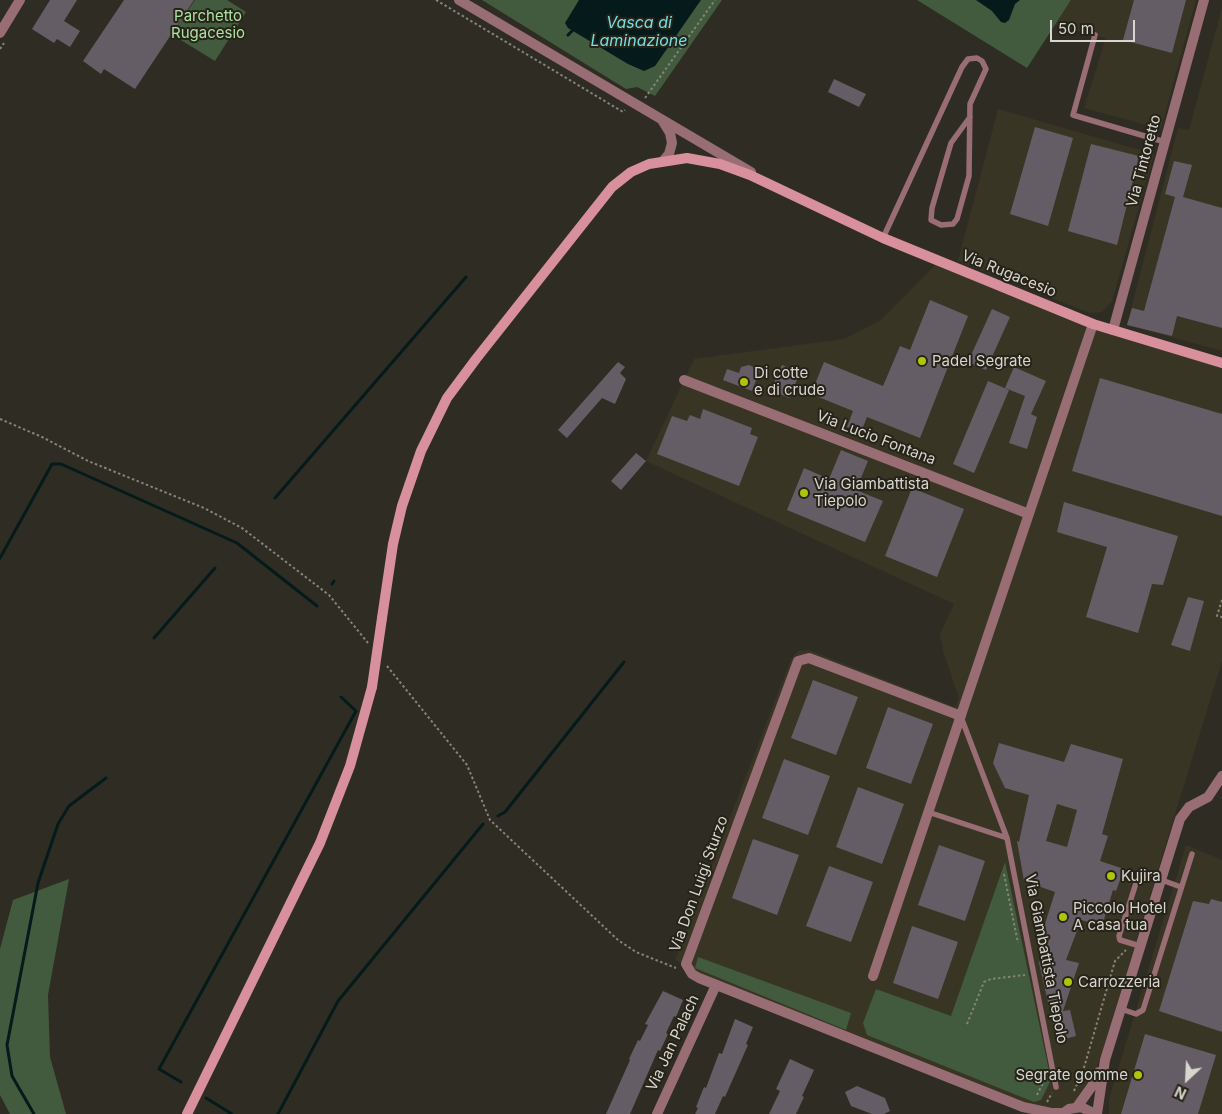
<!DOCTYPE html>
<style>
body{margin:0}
#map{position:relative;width:1222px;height:1114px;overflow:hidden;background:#2f2d23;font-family:Inter,sans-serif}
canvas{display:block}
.north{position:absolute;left:1162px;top:1054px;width:50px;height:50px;-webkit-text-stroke:4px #262319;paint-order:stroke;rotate:205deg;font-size:14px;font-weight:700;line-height:20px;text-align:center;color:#d7d6cf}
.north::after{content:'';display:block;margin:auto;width:18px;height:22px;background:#d7d6cf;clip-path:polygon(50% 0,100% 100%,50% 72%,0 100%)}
.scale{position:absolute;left:1050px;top:20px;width:85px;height:22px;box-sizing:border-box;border:2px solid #d7d6cf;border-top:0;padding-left:6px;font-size:15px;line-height:18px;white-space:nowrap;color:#d7d6cf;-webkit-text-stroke:4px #262319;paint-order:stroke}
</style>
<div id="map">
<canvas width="1222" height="1114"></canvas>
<div class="north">N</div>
<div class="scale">50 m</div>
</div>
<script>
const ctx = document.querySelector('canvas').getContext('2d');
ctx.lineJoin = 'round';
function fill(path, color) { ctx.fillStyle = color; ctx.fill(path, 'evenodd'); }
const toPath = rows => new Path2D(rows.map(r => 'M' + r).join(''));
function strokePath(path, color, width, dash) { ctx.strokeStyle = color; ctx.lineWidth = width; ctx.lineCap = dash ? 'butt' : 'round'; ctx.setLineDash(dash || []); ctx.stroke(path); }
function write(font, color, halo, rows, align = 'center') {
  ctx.font = font + ' Inter,sans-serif'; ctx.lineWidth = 4; ctx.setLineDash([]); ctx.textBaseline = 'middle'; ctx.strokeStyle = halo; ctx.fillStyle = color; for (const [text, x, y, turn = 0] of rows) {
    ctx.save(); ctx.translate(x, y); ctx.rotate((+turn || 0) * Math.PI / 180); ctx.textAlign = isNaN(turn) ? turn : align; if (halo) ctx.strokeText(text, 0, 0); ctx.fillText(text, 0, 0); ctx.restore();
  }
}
fill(toPath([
 [1071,0,1196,0,1161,129,1084,108,1106,38,1054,25],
 [1222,8,1222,351,1127,325,1178,128,1189,130],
 [998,109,1154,154,1112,301,1102,312,1090,313,958,261],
 [935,265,1083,325,1222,368,1222,661,1101,1056,1091,1083,1082,1097,1062,1109,1024,1105,696,974,692,967,675,960,791,659,798,651,809,650,955,707,959,698,943,651,940,634,954,604,646,461,694,359,844,339,881,320],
 [1186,845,1222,860,1222,1114,1109,1114,1109,1099]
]), '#393525');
fill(toPath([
 [195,0,227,0,246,12,215,61,171,34],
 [482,0,722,0,655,96,637,87,626,89],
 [917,0,1071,0,1027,68],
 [1005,862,1051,1080,1041,1100,1034,1102,867,1035,863,1023,876,989,951,1016],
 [69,879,48,995,50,1057,66,1114,10,1114,0,1095,0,949,13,900],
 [698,957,851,1013,846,1030,695,968]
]), '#425a3d');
fill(toPath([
 [579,0,701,0,655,66,644,71,628,64,568,28,565,23],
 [976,0,1020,0,1015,4,1009,20,1005,23,1001,22,992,11]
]), '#051a1b');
strokePath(toPath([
 [568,35,572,31],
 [275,498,466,277],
 [0,558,52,464,61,464,237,543,317,606],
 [332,584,334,581],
 [154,638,215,568],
 [498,816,505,812,624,662],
 [181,1082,159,1069,356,711,341,697],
 [206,1098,232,1114],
 [34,1114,12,1076,7,1045,38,883,58,824,69,806,106,778],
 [278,1114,338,1001,483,824]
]), '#051a1b', 3);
fill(toPath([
 [50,0,77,0,64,21,80,31,70,47,57,39,54,43,32,29],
 [124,0,194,0,135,89,104,69,101,74,83,61],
 [1134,0,1186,0,1172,53,1123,40],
 [834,79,866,94,859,107,828,92],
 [1035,127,1073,138,1048,226,1010,214],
 [1091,144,1139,156,1117,245,1068,231],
 [1174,161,1192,165,1183,197,1222,208,1222,328,1177,316,1172,336,1127,325,1132,308,1144,311,1175,197,1165,194],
 [930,300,968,316,920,438,867,417,861,432,847,427,853,411,811,394,824,362,883,386,900,346,910,350],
 [992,309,1010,317,986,370,968,362],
 [618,362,625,367,620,373,626,379,615,404,602,398,567,438,558,430],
 [749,365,760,370,752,391,723,380,727,369,739,373,741,367],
 [782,365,800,373,789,398,771,390],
 [1014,367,1046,381,1031,414,1037,417,1027,449,1009,443,1025,396,1005,388],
 [1100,378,1222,414,1222,516,1072,471],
 [988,381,1009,390,974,473,953,464],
 [703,409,752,428,750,434,758,437,739,486,657,454,672,416,687,421,690,415,700,419],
 [841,450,868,461,856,490,883,501,865,542,787,510,804,468,829,479],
 [636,453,646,461,621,490,611,481],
 [912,488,964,509,937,577,885,556],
 [1064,502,1178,536,1163,585,1152,584,1138,633,1086,617,1107,547,1057,532],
 [1188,597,1204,601,1190,651,1171,645],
 [813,680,858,697,836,755,791,738],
 [888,707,933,724,911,784,866,768],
 [999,743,1064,762,1071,744,1123,759,1102,834,1108,836,1100,861,1124,869,1116,891,1113,890,1102,926,1081,920,1066,960,1079,963,1063,1011,1070,1010,1076,1036,1057,1041,1039,963,1049,939,1041,937,1055,892,1024,881,1017,841,1019,842,1029,795,1005,788,993,763],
 [1057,804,1077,810,1067,847,1046,841],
 [784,759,830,776,808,835,762,818],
 [858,787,904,804,882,864,836,847],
 [753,839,799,855,777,915,732,898],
 [939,845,985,861,965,921,918,905],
 [829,866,873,882,851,942,806,926],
 [1211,899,1222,902,1222,1032,1159,1011,1193,901,1209,904],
 [912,926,958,942,938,999,893,983],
 [663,991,683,1000,676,1017,674,1016,666,1033,668,1034,660,1051,658,1050,630,1114,606,1114,630,1060,629,1059,638,1040,640,1041,648,1025,645,1024],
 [735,1019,753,1027,746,1044,748,1045,725,1097,723,1096,715,1114,695,1114,698,1108,696,1107,704,1087,706,1088,719,1053,722,1054],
 [1145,1034,1216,1055,1198,1114,1121,1114],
 [790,1059,814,1070,802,1096,804,1097,796,1114,769,1114,780,1091,776,1089],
 [857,1086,885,1098,890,1111,884,1114,872,1114,851,1106,845,1092]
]), '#645d66');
strokePath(toPath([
 [436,0,623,112,625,110],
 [0,49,4,43],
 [645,98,715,0],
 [0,419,42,437,88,461,204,508,242,528,329,595,368,643],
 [1222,600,1217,616,1222,617],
 [387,666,467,765,490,820,618,940,636,952,676,968],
 [1004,874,1018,943],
 [967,1024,984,982,991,979,1025,975],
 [1074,1091,1083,1071,1115,961,1126,950],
 [1037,1095,1045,1079],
 [1047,1102,1052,1093]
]), '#85837b', 2, [2.5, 2.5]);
strokePath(toPath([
 [1095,35,1073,115,1165,142],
 [883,238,962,67,968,59,977,58,982,61,986,69,970,104,969,176,957,219,953,224,941,225,931,220,932,208,951,143,970,117],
 [961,717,1007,838,1056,1087],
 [928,812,1007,838],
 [1140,946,1120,940,1119,936,1138,877,1145,874,1181,887],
 [1121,1009,1136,1014,1143,1010,1192,854]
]), '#996d74', 5.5);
strokePath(toPath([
 [459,0,751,172],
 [0,33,20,0],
 [662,120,670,133,672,143,669,154,664,160],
 [1113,330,1204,0],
 [684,380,1029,514],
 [961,716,809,658,798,661,686,964,692,974,699,978,1023,1107,1051,1113,1063,1113],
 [873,976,1093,324],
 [657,1114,716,985]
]), '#996d74', 10);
strokePath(toPath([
 [1077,1107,1092,1086,1099,1072],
 [1062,1114,1069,1109,1081,1107,1095,1114],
 [1097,1114,1105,1060,1180,819,1189,807,1208,797,1222,776]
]), '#996d74', 10);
strokePath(toPath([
 [382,618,393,544,402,506,421,451,447,398,476,359,612,187,631,172,649,164,687,158,720,164,750,175,883,238,1093,324,1222,363],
 [187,1114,320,843,350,766,372,687]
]), '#d7909c', 10);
strokePath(toPath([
 [372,687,382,618]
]), '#d7909c', 10);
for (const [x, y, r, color] of [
 [922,361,5,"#aec509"],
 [744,382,5,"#aec509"],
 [804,493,5,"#aec509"],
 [1111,876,5,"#aec509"],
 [1063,917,5,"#aec509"],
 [1068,982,5,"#aec509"],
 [1138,1075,5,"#aec509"]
]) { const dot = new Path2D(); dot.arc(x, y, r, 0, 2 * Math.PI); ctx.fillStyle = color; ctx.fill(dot); strokePath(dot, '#262319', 2); }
write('15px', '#aee1a3', '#262319', [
 ["Parchetto",208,16],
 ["Rugacesio",208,33]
]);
write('15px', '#d7d6cf', '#262319', [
 ["Via Tintoretto",1144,161,-75],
 ["Via Rugacesio",1009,274,22],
 ["Via Lucio Fontana",876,438,21],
 ["Via Don Luigi Sturzo",699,884,-70],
 ["Via Giambattista Tiepolo",1046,959,79],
 ["Via Jan Palach",673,1043,-65]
]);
write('15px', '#d7d6cf', '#262319', [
 ["Padel Segrate",932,361],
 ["Di cotte",754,373],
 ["e di crude",754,390],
 ["Via Giambattista",814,484],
 ["Tiepolo",814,501],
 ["Kujira",1121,876],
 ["Piccolo Hotel",1073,908],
 ["A casa tua",1073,925],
 ["Carrozzeria",1078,982],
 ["Segrate gomme",1128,1075,"right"]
], 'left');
write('italic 16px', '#74dfe1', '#262319', [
 ["Vasca di",639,23],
 ["Laminazione",639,41]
]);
</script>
